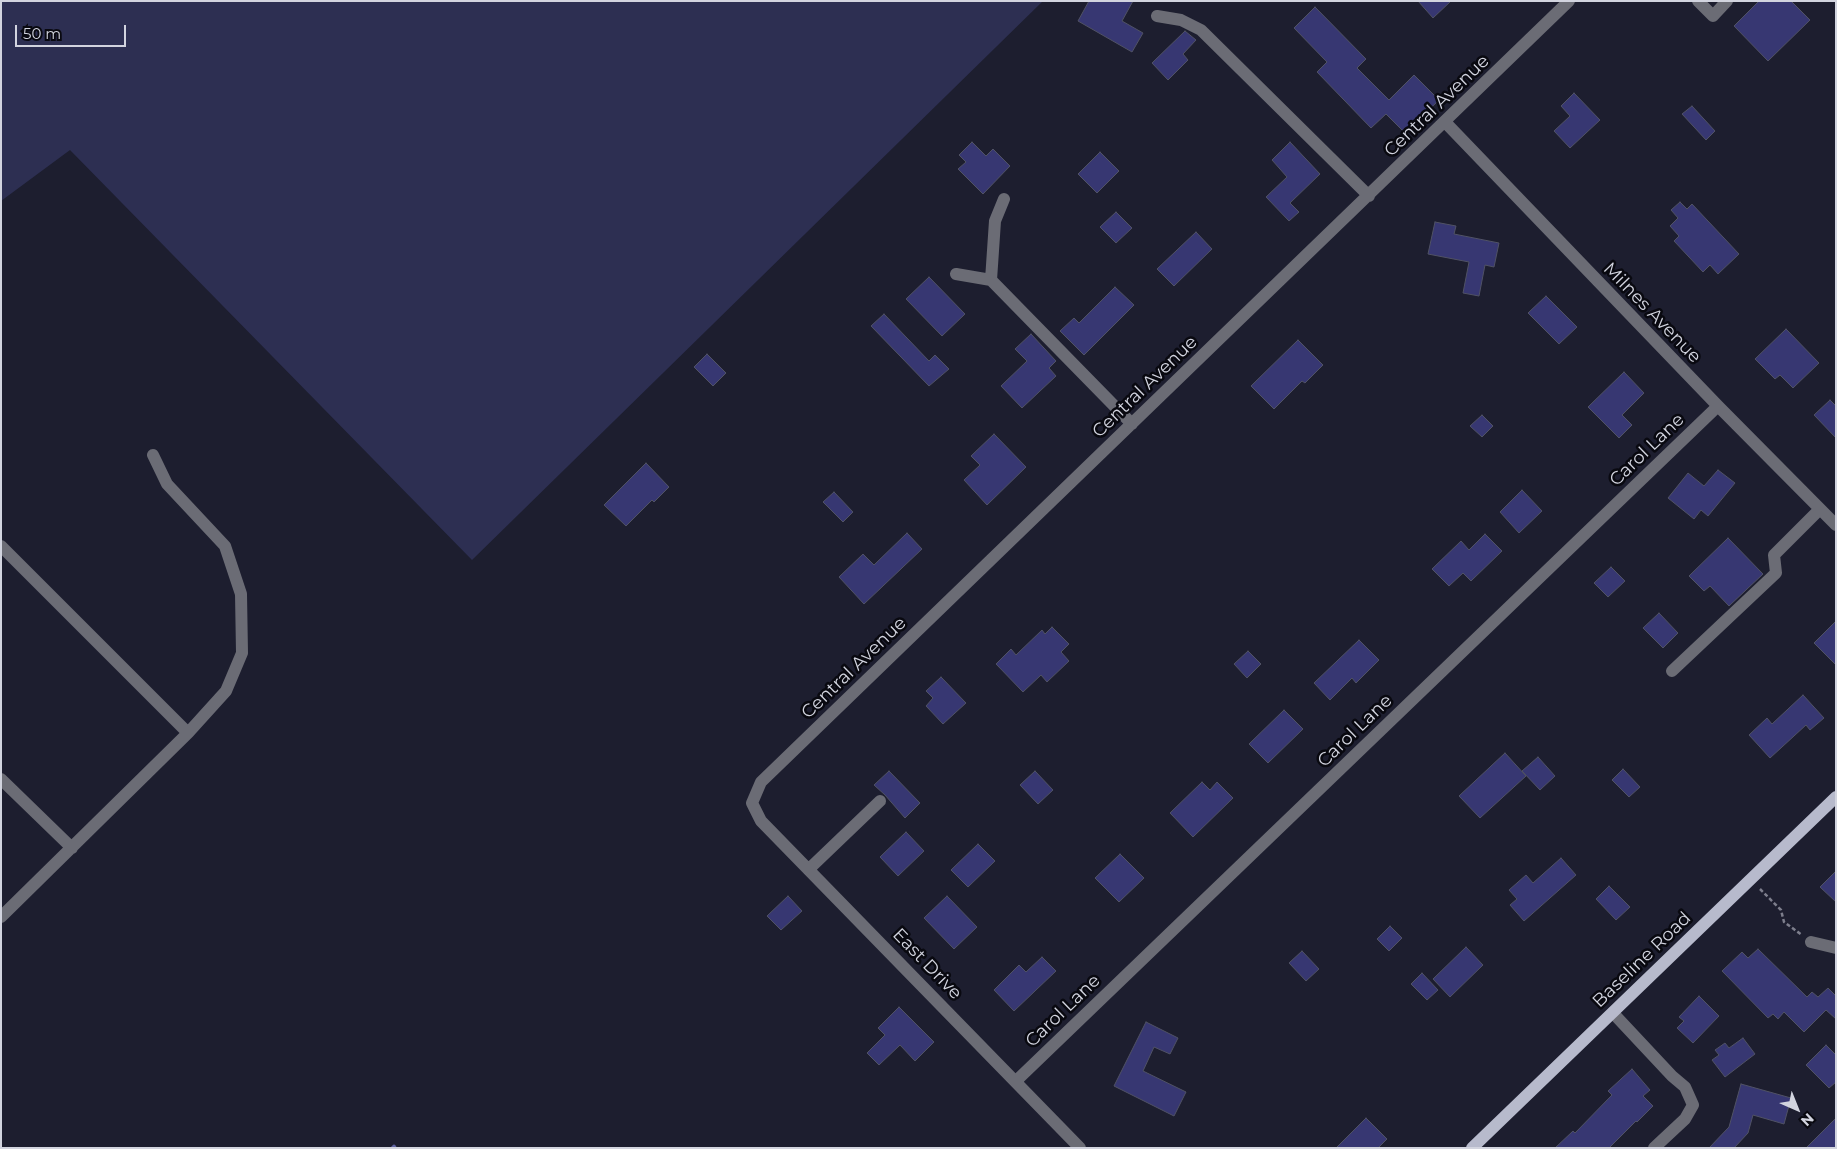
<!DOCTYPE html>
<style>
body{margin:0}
#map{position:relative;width:1837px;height:1149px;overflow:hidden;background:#1d1e2f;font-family:Montserrat,sans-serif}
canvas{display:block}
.frame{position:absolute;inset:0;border:2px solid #d2d4df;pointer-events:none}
.north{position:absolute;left:1772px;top:1084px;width:50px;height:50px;-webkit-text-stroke:4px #090910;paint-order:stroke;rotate:136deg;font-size:14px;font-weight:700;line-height:20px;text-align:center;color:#d2d4df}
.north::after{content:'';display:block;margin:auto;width:18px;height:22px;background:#d2d4df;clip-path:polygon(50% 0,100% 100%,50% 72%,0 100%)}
.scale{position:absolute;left:15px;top:25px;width:111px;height:22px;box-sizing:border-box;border:2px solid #d2d4df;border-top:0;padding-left:6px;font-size:15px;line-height:18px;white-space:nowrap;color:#d2d4df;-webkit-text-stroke:4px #090910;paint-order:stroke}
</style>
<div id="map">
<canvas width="1837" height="1149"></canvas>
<div class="frame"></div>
<div class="north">N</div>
<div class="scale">50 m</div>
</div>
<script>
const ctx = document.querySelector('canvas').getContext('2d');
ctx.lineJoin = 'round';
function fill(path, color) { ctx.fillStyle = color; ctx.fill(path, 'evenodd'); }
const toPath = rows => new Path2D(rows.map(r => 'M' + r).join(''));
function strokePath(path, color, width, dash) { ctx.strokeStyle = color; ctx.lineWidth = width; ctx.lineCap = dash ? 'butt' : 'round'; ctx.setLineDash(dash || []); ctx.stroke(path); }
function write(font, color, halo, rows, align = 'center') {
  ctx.font = font + ' Montserrat,sans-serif'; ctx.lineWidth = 5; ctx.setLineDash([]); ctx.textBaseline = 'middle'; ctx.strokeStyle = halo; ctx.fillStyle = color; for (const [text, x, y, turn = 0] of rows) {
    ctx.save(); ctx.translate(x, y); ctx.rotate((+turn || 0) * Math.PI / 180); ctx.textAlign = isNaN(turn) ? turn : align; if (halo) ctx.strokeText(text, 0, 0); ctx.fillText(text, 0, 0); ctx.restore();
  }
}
fill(toPath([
 [1,1,1043,1,472,560,70,150,1,201]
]), '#2d2f52');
strokePath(toPath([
 [393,1148,394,1147]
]), '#5f62a1', 4.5);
const building = toPath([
 [1089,1,1133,1,1122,21,1143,33,1132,52,1078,21,1089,1],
 [1418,1,1451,1,1433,18,1418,1],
 [1759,1,1791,1,1810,20,1768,61,1734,26,1759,1],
 [1315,7,1366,59,1357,68,1389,100,1414,75,1439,100,1405,133,1386,114,1371,128,1317,72,1327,62,1294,28,1315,7],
 [1185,31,1196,40,1183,54,1188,60,1168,80,1152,63,1185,31],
 [1574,93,1600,120,1570,148,1554,131,1570,116,1561,106,1574,93],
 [1692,106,1715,131,1706,140,1682,114,1692,106],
 [972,142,986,156,993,149,1010,166,983,194,958,169,966,162,959,155,972,142],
 [1290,142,1320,174,1290,203,1299,212,1289,221,1266,197,1287,177,1272,160,1290,142],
 [1100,152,1119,171,1097,193,1078,174,1100,152],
 [1680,202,1687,209,1692,204,1739,254,1718,274,1710,265,1703,272,1674,241,1679,236,1670,226,1678,218,1671,210,1680,202],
 [1116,212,1132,228,1116,243,1100,227,1116,212],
 [1435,222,1456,226,1454,234,1499,243,1494,267,1485,265,1479,296,1463,293,1469,262,1428,254,1435,222],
 [1196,232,1212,249,1174,286,1157,269,1196,232],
 [929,277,965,314,942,336,906,299,929,277],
 [1115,287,1134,305,1084,355,1060,331,1074,318,1079,323,1115,287],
 [1546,296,1577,327,1559,344,1528,313,1546,296],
 [884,314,929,361,935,355,949,369,929,386,871,326,884,314],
 [1786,329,1819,363,1793,388,1780,375,1775,379,1755,359,1786,329],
 [1031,334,1056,361,1049,368,1056,376,1022,408,1001,386,1027,361,1015,349,1031,334],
 [1298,340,1323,365,1305,383,1302,381,1274,409,1251,386,1298,340],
 [707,354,726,373,713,386,694,367,707,354],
 [1624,372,1644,393,1622,415,1632,425,1619,438,1588,407,1624,372],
 [1830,400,1836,406,1836,438,1814,415,1830,400],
 [1482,415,1493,426,1482,437,1470,426,1482,415],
 [994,434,1026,467,987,505,964,480,980,465,971,456,994,434],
 [646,463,669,487,654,502,652,500,626,526,604,505,646,463],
 [1718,470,1735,483,1708,516,1701,510,1694,519,1668,498,1688,473,1704,486,1718,470],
 [1522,490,1542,511,1519,533,1500,512,1522,490],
 [834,492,853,512,843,522,823,502,834,492],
 [907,533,922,549,864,604,839,577,863,554,874,565,907,533],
 [1485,534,1502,551,1471,581,1463,573,1449,586,1432,569,1461,541,1469,550,1485,534],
 [1728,538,1763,574,1729,606,1710,586,1704,591,1689,576,1728,538],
 [1611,567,1625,581,1608,597,1594,583,1611,567],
 [1659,613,1678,633,1663,648,1643,628,1659,613],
 [1836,621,1836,665,1814,643,1836,621],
 [1052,627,1069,644,1061,652,1069,661,1047,682,1041,675,1023,692,996,664,1011,649,1016,655,1042,630,1045,634,1052,627],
 [1359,640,1379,660,1356,683,1352,678,1330,700,1314,683,1359,640],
 [1248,651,1261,664,1247,678,1234,664,1248,651],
 [941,677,966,703,943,724,926,706,933,698,926,691,941,677],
 [1803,695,1824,718,1810,730,1806,725,1770,758,1749,735,1767,718,1772,724,1803,695],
 [1284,710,1303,729,1268,763,1249,744,1284,710],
 [1505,753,1526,776,1480,818,1459,796,1505,753],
 [1538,757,1555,776,1540,790,1522,771,1538,757],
 [1623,769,1640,787,1629,797,1612,780,1623,769],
 [889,771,920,803,905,818,885,795,874,785,889,771],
 [1035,771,1053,790,1038,804,1020,785,1035,771],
 [1202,782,1210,790,1217,782,1233,798,1193,837,1170,813,1202,782],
 [906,832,924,851,898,876,880,857,906,832],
 [978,844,995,861,968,887,951,870,978,844],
 [1120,854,1144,878,1119,902,1095,878,1120,854],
 [1561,858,1576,875,1524,921,1510,905,1517,899,1509,890,1526,875,1533,883,1561,858],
 [1836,871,1836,902,1820,887,1836,871],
 [1609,886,1630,907,1616,920,1596,899,1609,886],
 [788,896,802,911,781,930,767,916,788,896],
 [947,896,977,927,954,949,924,918,947,896],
 [1390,926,1402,938,1389,951,1377,939,1390,926],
 [1466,947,1483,965,1450,997,1433,979,1466,947],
 [1758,949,1807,997,1812,992,1818,997,1828,988,1836,996,1836,1019,1826,1010,1804,1032,1784,1012,1778,1019,1773,1014,1768,1018,1722,971,1742,952,1748,958,1758,949],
 [1302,951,1319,969,1306,981,1289,963,1302,951],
 [1042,957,1056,971,1014,1011,994,990,1019,965,1026,972,1042,957],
 [1422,973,1438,990,1427,1000,1411,984,1422,973],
 [1699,996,1719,1016,1693,1043,1677,1028,1684,1021,1679,1017,1699,996],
 [899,1007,934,1042,915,1061,900,1045,879,1065,867,1053,885,1035,878,1028,899,1007],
 [1146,1022,1178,1038,1170,1054,1154,1047,1143,1071,1186,1092,1174,1116,1114,1086,1146,1022],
 [1743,1038,1755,1054,1725,1077,1712,1060,1719,1055,1715,1050,1725,1043,1729,1048,1743,1038],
 [1826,1045,1836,1055,1836,1082,1829,1088,1806,1065,1826,1045],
 [1632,1069,1650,1090,1643,1096,1653,1106,1637,1122,1636,1121,1609,1148,1555,1148,1573,1131,1575,1133,1612,1095,1608,1091,1632,1069],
 [1741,1084,1791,1098,1784,1124,1753,1115,1748,1133,1734,1148,1709,1148,1729,1127,1741,1084],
 [1366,1118,1387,1139,1378,1148,1336,1148,1366,1118],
 [1836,1118,1836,1148,1806,1148,1836,1118]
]);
fill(building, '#373772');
strokePath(building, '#505265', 1);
strokePath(toPath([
 [1760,889,1781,910,1784,922,1802,935]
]), '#7d7e8c', 2.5, [4, 2.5]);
strokePath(toPath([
 [1698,1,1713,16,1727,1],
 [1157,16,1181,20,1201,30,1369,196],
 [1445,122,1718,406,1836,525],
 [1004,199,995,221,991,280,1132,424],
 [956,274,991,280],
 [153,455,167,484,225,546,241,594,242,653,226,691,188,733],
 [1,546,188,733,1,917],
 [1672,671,1776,573,1774,555,1820,509],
 [1,779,72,848],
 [809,869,880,801],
 [1811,942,1836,948],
 [1613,1013,1672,1076,1685,1087,1693,1105,1685,1119,1654,1148],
 [1016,1081,1718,406],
 [1080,1148,761,821,752,803,761,782,1569,1]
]), '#6b6c75', 12);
strokePath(toPath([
 [1472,1148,1836,797]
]), '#b7bacc', 12);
write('18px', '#d2d4df', '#090910', [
 ["Central Avenue",1437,106,-44],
 ["Milnes Avenue",1652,313,46],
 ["Central Avenue",1145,387,-44],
 ["Carol Lane",1647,450,-44],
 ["Central Avenue",854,668,-44],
 ["Carol Lane",1355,731,-44],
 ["Baseline Road",1642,960,-44],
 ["East Drive",927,964,46],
 ["Carol Lane",1063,1011,-44]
]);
</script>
